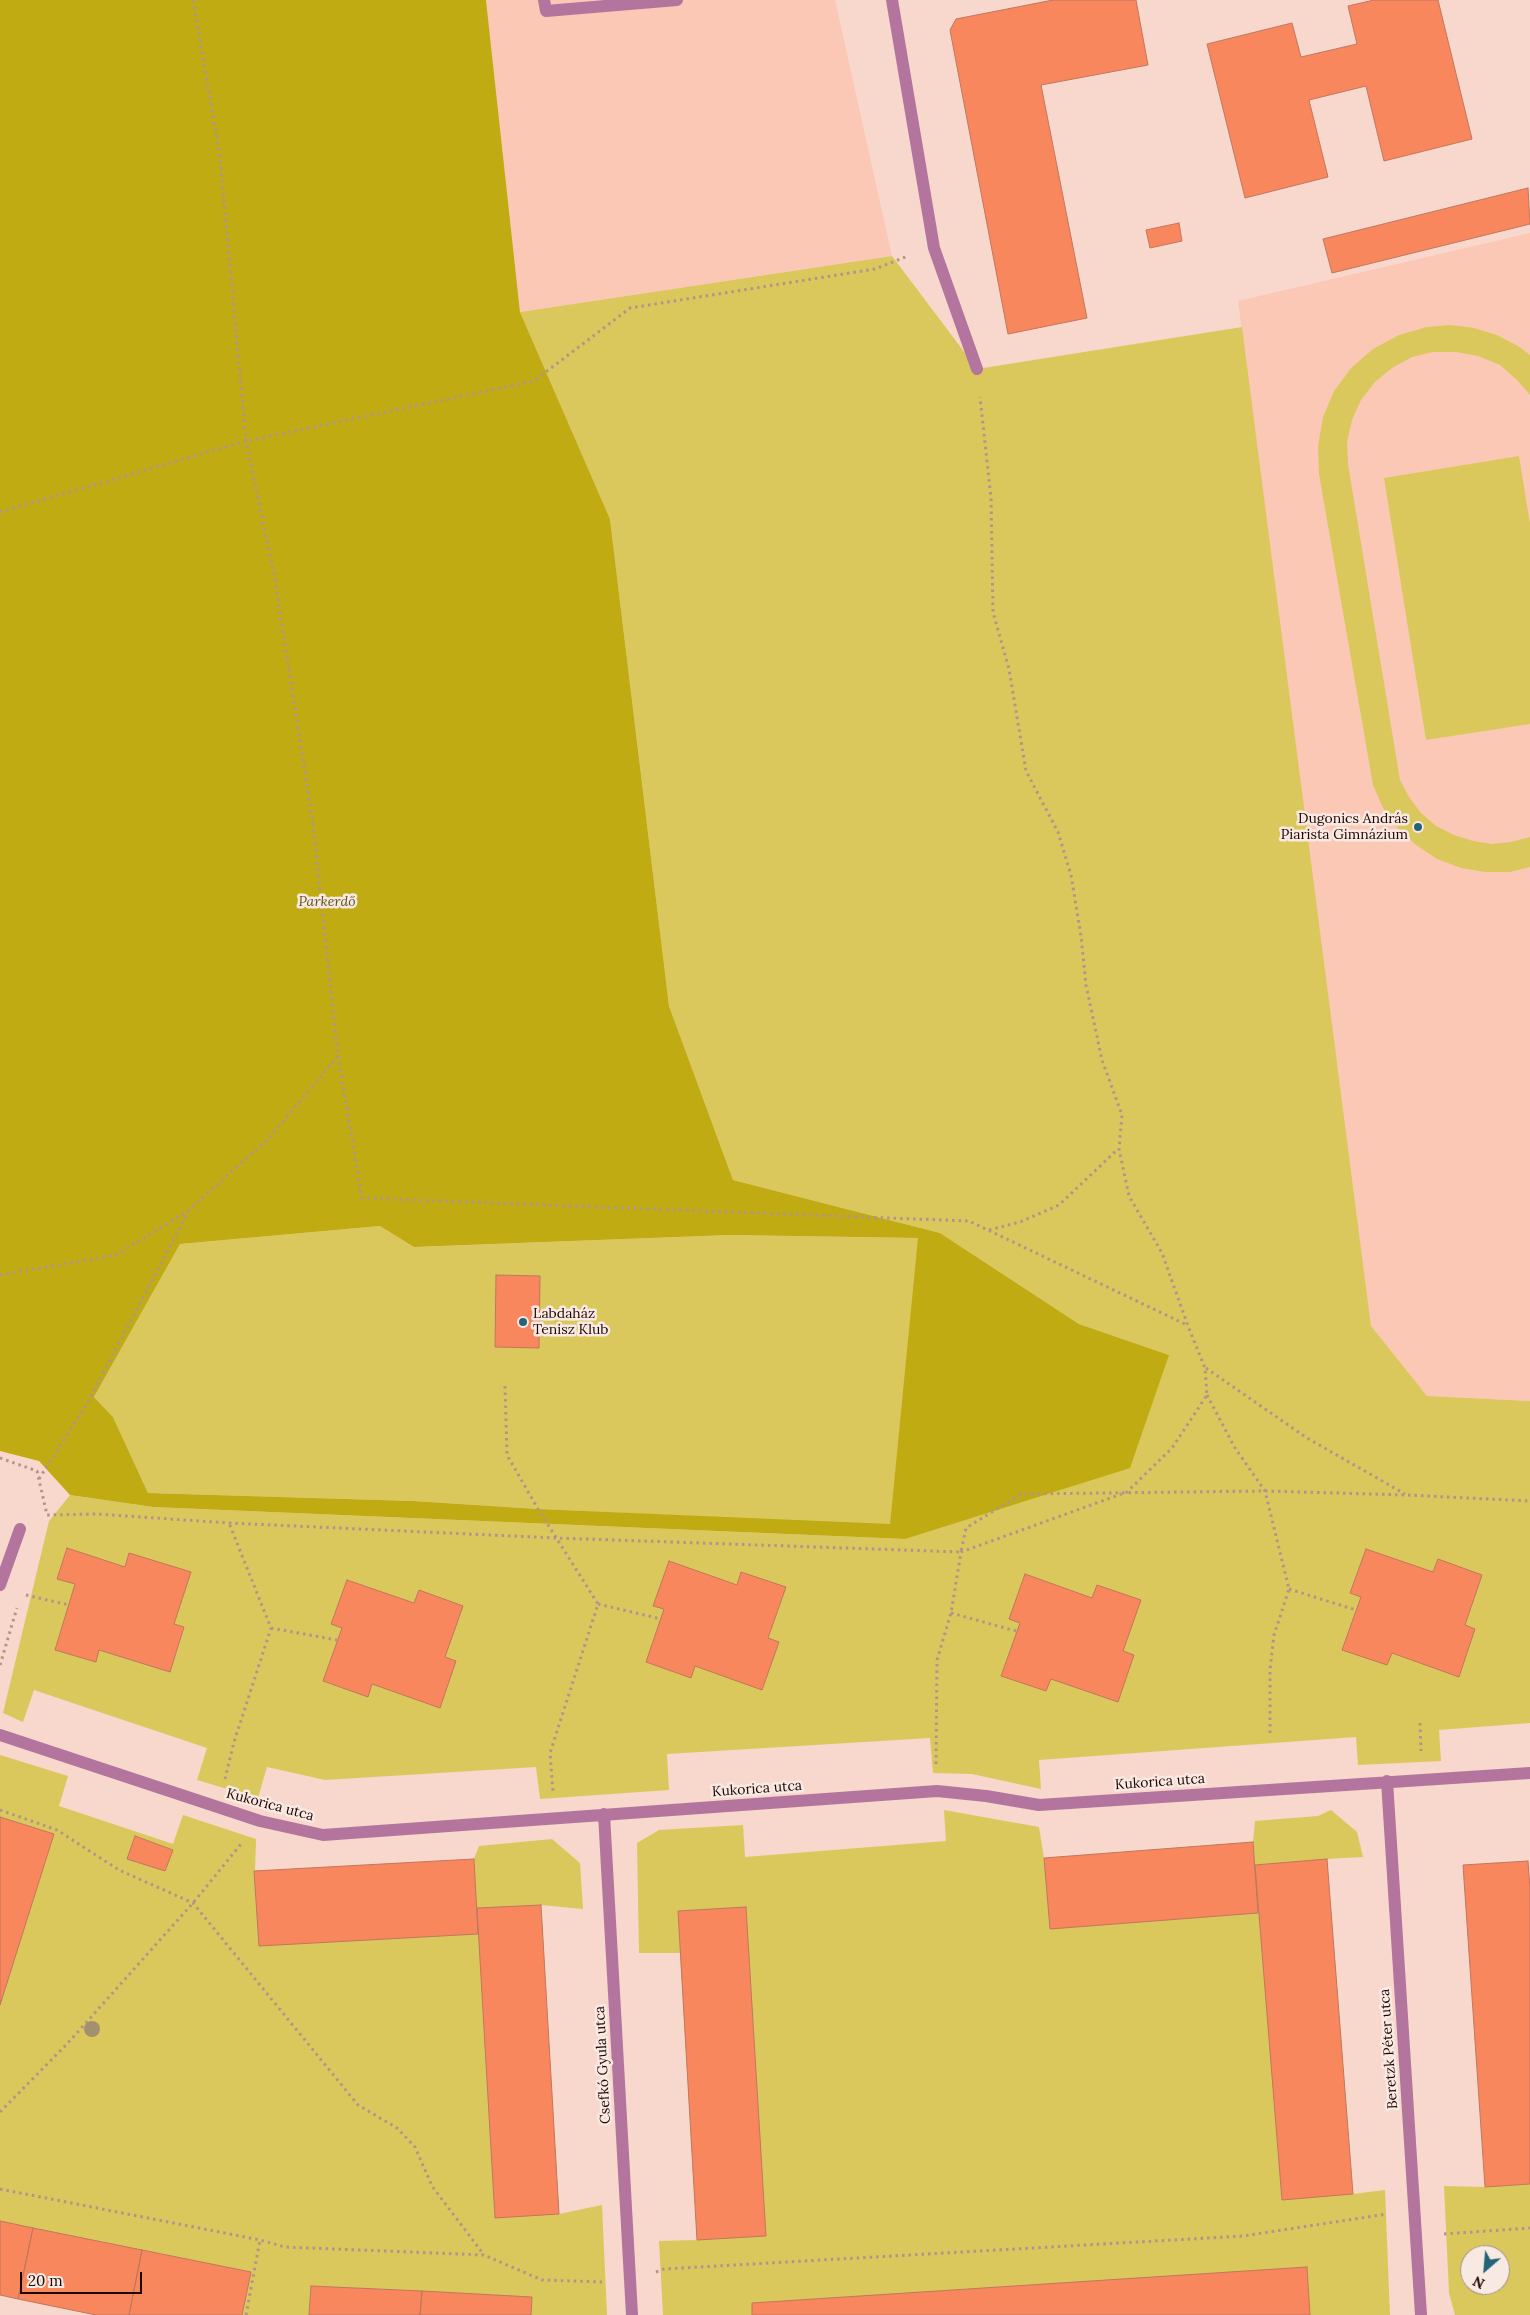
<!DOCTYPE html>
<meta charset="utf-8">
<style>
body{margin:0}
#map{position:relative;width:1530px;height:2315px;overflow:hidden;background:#f8d7cc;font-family:Lora,serif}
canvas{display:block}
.north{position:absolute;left:1460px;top:2245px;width:50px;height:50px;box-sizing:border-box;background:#f9e9e3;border:1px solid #a18e88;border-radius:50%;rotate:207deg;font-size:14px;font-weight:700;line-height:20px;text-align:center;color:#1e0500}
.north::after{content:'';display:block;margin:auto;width:18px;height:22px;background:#226578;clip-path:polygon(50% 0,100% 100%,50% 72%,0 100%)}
.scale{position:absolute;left:20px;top:2272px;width:122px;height:22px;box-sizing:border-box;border:2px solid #1e0500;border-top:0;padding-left:6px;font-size:15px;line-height:18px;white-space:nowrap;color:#1e0500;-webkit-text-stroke:4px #f9e9e3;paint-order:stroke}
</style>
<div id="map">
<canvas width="1530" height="2315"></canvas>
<div class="north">N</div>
<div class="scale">20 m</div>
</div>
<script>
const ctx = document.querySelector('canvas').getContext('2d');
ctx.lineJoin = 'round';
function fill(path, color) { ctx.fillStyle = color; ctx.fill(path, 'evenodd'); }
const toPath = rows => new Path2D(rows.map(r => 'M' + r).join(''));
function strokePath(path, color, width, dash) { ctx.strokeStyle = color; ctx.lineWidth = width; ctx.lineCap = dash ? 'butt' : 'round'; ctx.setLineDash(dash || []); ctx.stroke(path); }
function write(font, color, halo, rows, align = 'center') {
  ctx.font = font + ' Lora,serif'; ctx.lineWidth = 5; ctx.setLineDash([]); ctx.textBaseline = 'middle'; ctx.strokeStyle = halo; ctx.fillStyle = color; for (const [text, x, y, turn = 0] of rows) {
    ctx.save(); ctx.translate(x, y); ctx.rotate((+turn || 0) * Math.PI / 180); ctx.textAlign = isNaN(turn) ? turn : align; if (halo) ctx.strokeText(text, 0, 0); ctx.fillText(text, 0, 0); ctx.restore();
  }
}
fill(toPath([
 [486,0,835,0,892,256,520,312],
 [1530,233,1530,1401,1427,1396,1371,1327,1238,301]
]), '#fcc8b6');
fill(toPath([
 [892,256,977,369,1242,327,1371,1326,1427,1396,1530,1401,1530,1723,1439,1730,1441,1761,1358,1765,1356,1737,1039,1760,1041,1789,972,1774,933,1773,930,1738,667,1754,669,1790,540,1799,536,1767,325,1780,267,1767,258,1798,197,1780,207,1748,34,1690,23,1722,3,1713,49,1521,70,1495,153,1507,905,1539,1169,1355,1079,1324,940,1233,733,1180,669,1006,610,519,520,312],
 [1451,325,1474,328,1497,335,1518,346,1530,355,1530,395,1517,380,1500,365,1478,356,1456,352,1433,352,1412,357,1392,368,1375,382,1361,400,1352,420,1347,442,1348,464,1400,780,1409,797,1421,813,1436,826,1454,835,1473,841,1492,844,1511,842,1530,837,1530,867,1510,872,1485,872,1461,868,1437,859,1416,845,1398,828,1383,808,1373,785,1319,474,1318,446,1323,417,1334,391,1352,367,1373,349,1399,335,1427,327],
 [1519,456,1530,524,1530,724,1426,740,1384,478],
 [380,1226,415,1247,730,1235,919,1238,890,1525,538,1509,413,1501,148,1493,113,1417,94,1397,180,1244],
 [0,1755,68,1776,59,1806,173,1844,183,1815,256,1839,255,1871,474,1859,479,1846,552,1839,580,1863,583,1909,541,1905,559,2214,602,2205,607,2315,96,2315,0,2295],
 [944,1810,1039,1827,1044,1858,1253,1842,1255,1821,1318,1816,1331,1810,1357,1832,1363,1857,1327,1859,1353,2194,1385,2190,1390,2315,663,2315,659,2241,697,2240,680,1953,639,1953,637,1843,659,1830,743,1825,745,1857,946,1841],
 [1530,2184,1530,2315,1455,2315,1449,2293,1444,2186,1485,2187],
 [1470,2255,1500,2255,1500,2285,1470,2285]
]), '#dac85d');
fill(toPath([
 [0,0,486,0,520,312,610,519,669,1006,733,1180,940,1233,1079,1324,1169,1355,1130,1468,905,1539,153,1507,70,1495,39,1461,0,1451],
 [380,1226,414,1247,730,1235,918,1238,890,1524,538,1509,413,1501,148,1493,113,1417,94,1397,180,1244]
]), '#c0ab12');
const building = toPath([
 [1053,0,1136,0,1148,65,1041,85,1087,318,1008,334,950,30,956,19,1053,0],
 [1374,0,1438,0,1472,139,1384,161,1366,86,1309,100,1328,177,1245,198,1207,44,1292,23,1301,57,1357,44,1348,6,1374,0],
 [1528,188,1530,224,1332,273,1323,239,1528,188],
 [1179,223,1182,241,1150,248,1146,230,1179,223],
 [496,1275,540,1276,539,1348,495,1347,496,1275],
 [67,1548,125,1567,129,1553,191,1572,174,1624,184,1627,170,1672,99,1650,96,1662,55,1650,75,1584,57,1579,67,1548],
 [1366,1549,1433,1572,1438,1559,1482,1575,1465,1625,1475,1629,1459,1677,1392,1653,1387,1665,1342,1650,1361,1597,1350,1593,1366,1549],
 [669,1561,737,1585,741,1572,786,1587,768,1638,779,1642,762,1690,695,1666,691,1678,646,1662,664,1609,653,1606,669,1561],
 [1025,1574,1092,1598,1097,1585,1141,1600,1123,1651,1134,1655,1118,1702,1051,1679,1046,1691,1001,1676,1020,1623,1009,1619,1025,1574],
 [347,1580,414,1603,419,1590,463,1606,445,1657,456,1661,440,1708,372,1684,368,1697,323,1681,342,1628,331,1624,347,1580],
 [0,1817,54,1834,0,2005,0,1817],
 [135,1836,173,1850,165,1871,127,1859,135,1836],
 [1253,1842,1258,1913,1050,1929,1044,1858,1253,1842],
 [474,1859,478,1934,259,1946,254,1871,474,1859],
 [1327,1859,1353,2194,1282,2200,1255,1865,1327,1859],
 [1528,1861,1530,1889,1530,2184,1485,2187,1463,1865,1528,1861],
 [541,1905,559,2214,495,2218,477,1908,541,1905],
 [746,1907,766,2236,697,2240,678,1911,746,1907],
 [0,2221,33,2228,18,2299,0,2295,0,2221],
 [33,2228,142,2250,129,2315,96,2315,18,2299,33,2228],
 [142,2250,251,2272,242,2315,129,2315,142,2250],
 [1307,2267,1310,2315,752,2315,752,2303,1307,2267],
 [311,2286,422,2291,420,2315,309,2315,311,2286],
 [422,2291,532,2297,531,2315,420,2315,422,2291]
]);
fill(building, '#f9875e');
strokePath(building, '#c0775e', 1);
strokePath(toPath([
 [0,512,246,441,534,381,630,308,875,269,908,256],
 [338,1056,362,1198,969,1221,1187,1325],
 [989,1230,1020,1222,1059,1205,1118,1149],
 [0,1275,116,1255,188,1211,269,1138,338,1056,312,817,274,575,246,441,220,157,193,0],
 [1206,1368,1307,1438,1405,1494],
 [505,1386,507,1455,538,1509,598,1604,550,1753,553,1792],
 [1207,1395,1235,1448,1265,1491,1289,1589,1274,1635,1270,1670,1270,1733],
 [0,1458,37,1471,47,1515,97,1514,229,1523,556,1538,961,1552,966,1528,1021,1494,1265,1491,1407,1495,1530,1501],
 [39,1479,88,1402,188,1212],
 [1289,1589,1356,1610],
 [26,1595,69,1605],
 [598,1604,661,1619],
 [951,1613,1016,1631],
 [271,1628,337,1640],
 [0,1665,17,1608],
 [1420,1723,1421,1751],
 [936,1764,937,1660,951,1613,961,1552,1127,1492,1172,1448,1207,1395,1205,1368,1188,1326,1162,1253,1129,1196,1119,1149,1122,1115,1102,1060,1086,985,1081,936,1071,875,1058,832,1026,771,1009,669,993,612,991,498,980,397],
 [225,1779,234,1742,271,1628,229,1523],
 [0,1810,57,1830,119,1870,193,1903,358,2105,397,2128,415,2147,432,2186,484,2255],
 [0,2112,67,2044,193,1903,241,1844],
 [0,2189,260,2240,285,2247,484,2255,542,2280,602,2282],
 [1444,2234,1530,2228],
 [656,2272,664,2269,1243,2236,1387,2214],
 [246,2315,260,2240]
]), '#b3948b', 3, [2.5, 4]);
strokePath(toPath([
 [544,0,546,11,677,0],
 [892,0,934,248,977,369]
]), '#b3759e', 12);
strokePath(toPath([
 [0,1585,20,1529],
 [0,1735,260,1821,323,1835,937,1791,986,1796,1039,1805,1530,1773],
 [1387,1781,1421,2315],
 [604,1814,632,2315]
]), '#b3759e', 12);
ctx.fillStyle = '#a3906e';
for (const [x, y] of [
 [92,2029]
]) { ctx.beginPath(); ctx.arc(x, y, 8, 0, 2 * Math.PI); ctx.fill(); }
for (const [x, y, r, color] of [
 [1418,827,5,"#226578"],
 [523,1322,5,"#226578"]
]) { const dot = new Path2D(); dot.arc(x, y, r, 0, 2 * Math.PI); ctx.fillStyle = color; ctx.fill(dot); strokePath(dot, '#f9e9e3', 2); }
write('14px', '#1e0500', '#f9e9e3', [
 ["Dugonics András",1408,819],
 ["Piarista Gimnázium",1408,835],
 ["Labdaház",533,1314,"left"],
 ["Tenisz Klub",533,1330,"left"]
], 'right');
write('italic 14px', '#5e5521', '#f9e9e3', [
 ["Parkerdő",327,902]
]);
write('14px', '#1e0500', '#f9e9e3', [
 ["Kukorica utca",1160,1782,-4],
 ["Kukorica utca",757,1789,-4],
 ["Kukorica utca",270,1805,15],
 ["Beretzk Péter utca",1389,2049,-94],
 ["Csefkó Gyula utca",603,2065,-93]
]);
</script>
